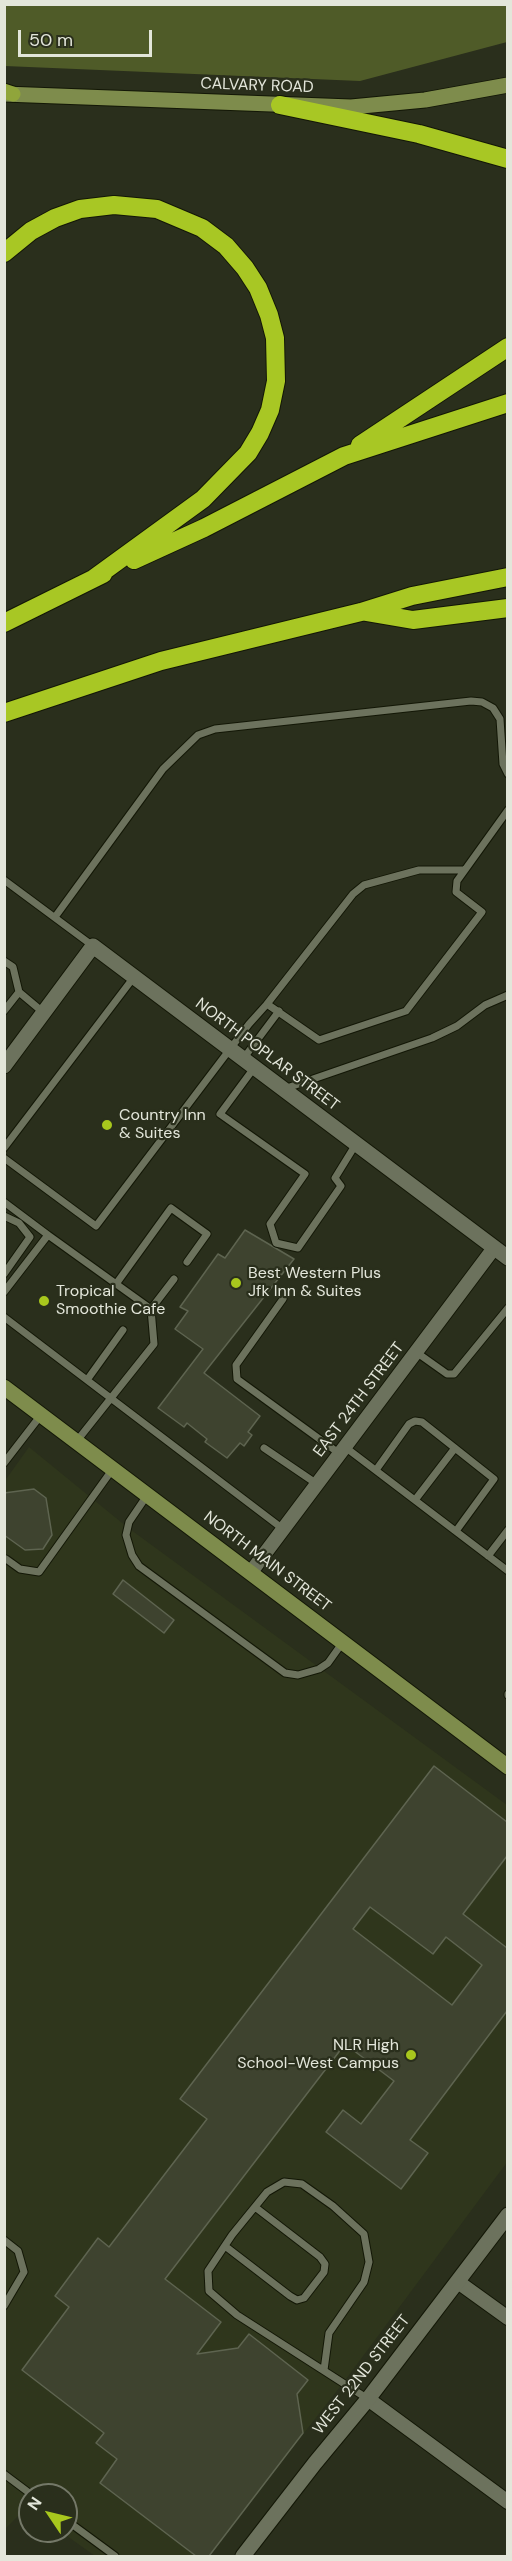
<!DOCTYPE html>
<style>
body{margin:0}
#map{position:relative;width:512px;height:2561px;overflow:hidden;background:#2a2f1c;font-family:"DM Sans",sans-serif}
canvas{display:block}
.frame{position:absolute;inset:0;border:6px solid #e3e6da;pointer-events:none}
.north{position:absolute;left:18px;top:2483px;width:60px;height:60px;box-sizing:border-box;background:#2a2f1c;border:2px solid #747868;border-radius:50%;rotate:305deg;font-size:16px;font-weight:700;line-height:24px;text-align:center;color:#e3e6da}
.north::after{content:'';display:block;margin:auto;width:21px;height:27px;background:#a8c71d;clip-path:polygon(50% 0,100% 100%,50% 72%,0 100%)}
.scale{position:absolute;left:18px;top:30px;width:134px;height:27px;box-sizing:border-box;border:3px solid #e3e6da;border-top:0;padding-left:8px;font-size:18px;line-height:21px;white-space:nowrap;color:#e3e6da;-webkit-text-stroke:4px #2a2f1c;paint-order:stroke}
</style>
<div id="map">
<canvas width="512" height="2561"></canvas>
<div class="frame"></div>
<div class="north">N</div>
<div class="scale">50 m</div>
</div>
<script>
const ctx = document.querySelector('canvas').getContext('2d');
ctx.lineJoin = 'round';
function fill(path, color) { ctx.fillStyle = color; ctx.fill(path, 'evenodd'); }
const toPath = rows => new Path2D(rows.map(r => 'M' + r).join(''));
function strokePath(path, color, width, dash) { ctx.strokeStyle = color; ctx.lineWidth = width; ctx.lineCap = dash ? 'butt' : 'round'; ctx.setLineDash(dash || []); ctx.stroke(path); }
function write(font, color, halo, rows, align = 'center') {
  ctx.font = font + ' "DM Sans",sans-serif'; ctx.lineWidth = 4.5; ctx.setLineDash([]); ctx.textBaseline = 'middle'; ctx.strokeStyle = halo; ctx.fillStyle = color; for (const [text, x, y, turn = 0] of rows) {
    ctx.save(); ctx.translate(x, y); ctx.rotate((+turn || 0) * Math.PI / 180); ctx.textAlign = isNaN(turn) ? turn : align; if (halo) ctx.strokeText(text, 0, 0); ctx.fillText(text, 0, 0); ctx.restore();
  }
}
fill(toPath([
 [29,1447,127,1527,507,1805,508,2161,343,2383,208,2556,95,2556,60,2531,66,2531,66,2495,30,2495,30,2509,27,2507,5,2529,4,1482]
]), '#2f361c');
fill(toPath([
 [5,4,507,5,507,42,360,81,5,66]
]), '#4f5b28');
const building = toPath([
 [245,1230,294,1259,204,1373,260,1416,248,1432,252,1435,244,1446,240,1443,227,1458,205,1442,207,1439,187,1423,184,1427,158,1408,203,1349,175,1329,188,1311,180,1307,218,1254,225,1258,245,1230],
 [34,1489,46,1498,52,1535,43,1549,25,1550,4,1535,4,1493,34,1489],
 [123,1580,174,1620,164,1633,113,1594,123,1580],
 [434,1766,507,1822,507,1856,463,1914,507,1948,507,2011,410,2140,428,2153,401,2189,326,2132,343,2110,361,2124,394,2081,345,2044,165,2279,221,2322,197,2354,238,2348,249,2334,308,2380,297,2394,303,2433,209,2556,196,2556,100,2483,117,2459,96,2443,104,2433,22,2370,69,2307,55,2296,98,2238,109,2247,207,2119,180,2099,434,1766],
 [370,1907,433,1954,446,1937,482,1965,452,2005,353,1929,370,1907]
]);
fill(building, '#3e432f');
strokePath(building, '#5e6450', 1.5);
const service = toPath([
 [463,870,419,870,364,885,353,894,267,1004,319,1040,406,1011,482,912,456,892,457,881,508,810],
 [4,880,93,946],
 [55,917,163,769,198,735,215,729,471,701,482,702,493,708,500,719,503,764,508,774],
 [4,961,13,967,19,992],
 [4,1011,19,992,44,1013],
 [243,1059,279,1011],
 [254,1068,220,1114,305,1174,270,1224,276,1243,298,1248,341,1186,335,1178,356,1144],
 [284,1089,432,1038,457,1026,485,1005,508,995],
 [4,1148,134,977],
 [4,1158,96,1226,249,1024,267,1004],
 [4,1202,48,1235],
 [4,1216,19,1223,30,1237,4,1274],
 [116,1284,171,1208,207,1234,187,1262],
 [4,1292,48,1235,151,1309,154,1344,76,1442],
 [283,1299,236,1365,237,1379,340,1454],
 [151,1309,174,1279],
 [4,1317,283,1529],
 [416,1352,447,1374,454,1374,508,1308],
 [87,1380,123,1330],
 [345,1447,508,1571],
 [264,1448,317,1484],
 [4,1463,41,1415],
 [376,1470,409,1424,415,1421,422,1422,494,1479,456,1531],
 [148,1494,129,1522,126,1535,132,1555,139,1566,285,1673,298,1675,319,1669,328,1663,343,1642],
 [415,1500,455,1448],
 [488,1556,508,1530],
 [6,1559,20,1569,39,1572,112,1470],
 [508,1694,508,1695],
 [4,2240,18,2251,24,2272,4,2306],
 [225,2246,290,2296,297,2300,304,2298,324,2272,325,2264,320,2257,255,2207],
 [324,2370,329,2333,364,2282,369,2262,364,2234,333,2206,302,2184,284,2182,267,2192,232,2235,208,2271,209,2291,237,2315,368,2399],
 [4,2474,32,2495],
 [66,2520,115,2556]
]);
const minor = toPath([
 [251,1572,494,1248],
 [458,2282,508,2318],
 [368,2399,508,2502]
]);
const tertiary = toPath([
 [4,1066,93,946,508,1258],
 [243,2556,315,2463,368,2399,508,2215]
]);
const secondary = toPath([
 [4,94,351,107,425,100,508,85],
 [4,1387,508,1767]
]);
const primary = toPath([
 [4,91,13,94]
]);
const motorway = toPath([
 [280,105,419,134,508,159],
 [4,253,31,231,55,218,80,209,114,205,157,209,202,228,226,246,245,268,258,288,269,315,275,338,276,381,270,410,260,433,248,453,203,499,93,579],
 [360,445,508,347],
 [134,560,204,528,344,456,508,403],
 [366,612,413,620,508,608],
 [4,623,103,574],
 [4,713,161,661,361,612,412,596,508,577]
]);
strokePath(service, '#131706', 9);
strokePath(minor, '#131706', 16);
strokePath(tertiary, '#131706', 17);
strokePath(secondary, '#131706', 17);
strokePath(primary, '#131706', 17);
strokePath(motorway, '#131706', 20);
strokePath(service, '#6c725d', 7);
strokePath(minor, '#6c725d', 14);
strokePath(tertiary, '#6c725d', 15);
strokePath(secondary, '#7e8c4c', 15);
strokePath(primary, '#90a53b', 15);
strokePath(motorway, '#a8c724', 18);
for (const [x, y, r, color] of [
 [107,1125,6,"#a8c71d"],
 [236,1283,6,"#a8c71d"],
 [44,1301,6,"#a8c71d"],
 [411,2055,6,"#a8c71d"]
]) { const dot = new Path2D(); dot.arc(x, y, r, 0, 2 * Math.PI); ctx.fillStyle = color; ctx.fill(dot); strokePath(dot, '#2a2f1c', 2); }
write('16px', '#e3e6da', '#2a2f1c', [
 ["CALVARY ROAD",257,86,2],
 ["NORTH POPLAR STREET",267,1055,37],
 ["EAST 24TH STREET",359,1400,-53],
 ["NORTH MAIN STREET",267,1562,37],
 ["WEST 22ND STREET",362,2375,-52]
]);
write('16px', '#e3e6da', '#2a2f1c', [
 ["Country Inn",119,1116],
 ["& Suites",119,1134],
 ["Best Western Plus",248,1274],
 ["Jfk Inn & Suites",248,1292],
 ["Tropical",56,1292],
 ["Smoothie Cafe",56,1310],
 ["NLR High",399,2046,"right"],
 ["School-West Campus",399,2064,"right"]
], 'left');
</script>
